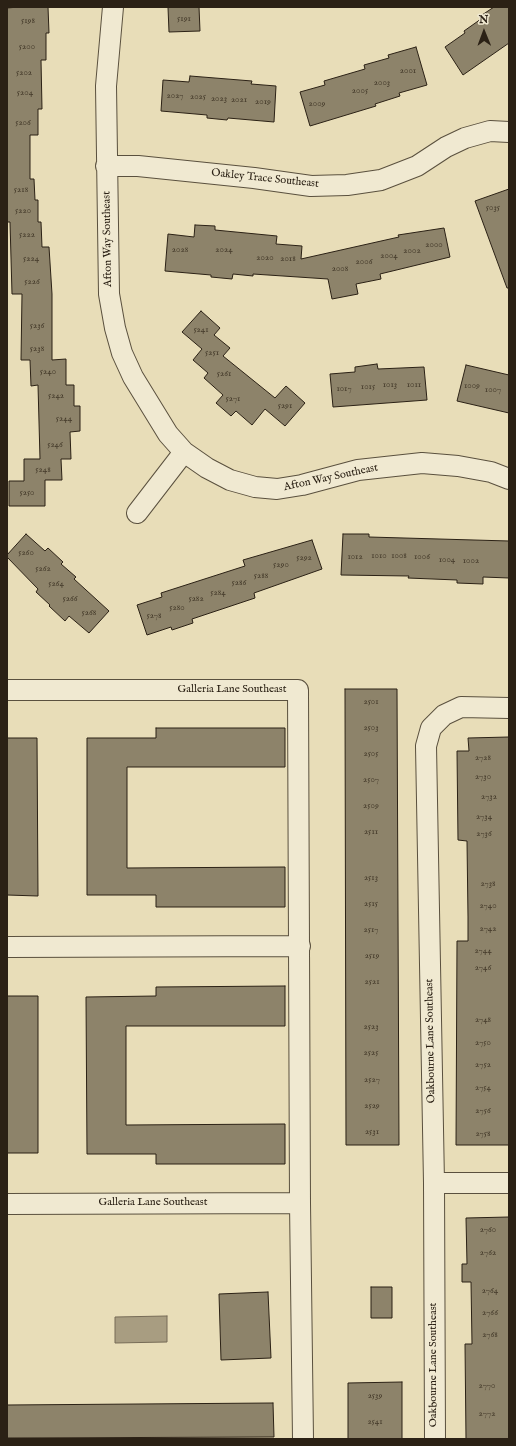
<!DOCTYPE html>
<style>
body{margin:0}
#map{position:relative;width:516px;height:1446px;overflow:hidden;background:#e8ddb8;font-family:"IM FELL English",serif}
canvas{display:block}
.frame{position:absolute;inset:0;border:8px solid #2b2115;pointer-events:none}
.north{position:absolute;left:464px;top:12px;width:40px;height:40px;-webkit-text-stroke:3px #f0e9d1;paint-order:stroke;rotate:359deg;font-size:11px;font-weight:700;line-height:16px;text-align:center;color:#2b2115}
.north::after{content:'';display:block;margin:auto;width:14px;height:18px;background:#2b2115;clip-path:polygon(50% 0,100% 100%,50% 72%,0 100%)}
</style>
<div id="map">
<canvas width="516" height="1446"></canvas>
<div class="frame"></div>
<div class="north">N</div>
</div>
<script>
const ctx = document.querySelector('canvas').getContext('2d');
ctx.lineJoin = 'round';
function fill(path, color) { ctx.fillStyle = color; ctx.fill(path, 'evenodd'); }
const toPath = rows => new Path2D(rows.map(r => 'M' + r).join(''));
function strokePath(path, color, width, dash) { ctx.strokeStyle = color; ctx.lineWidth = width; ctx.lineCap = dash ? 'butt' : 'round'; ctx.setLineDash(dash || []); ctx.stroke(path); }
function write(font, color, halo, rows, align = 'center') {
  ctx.font = font + ' "IM FELL English",serif'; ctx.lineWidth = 3; ctx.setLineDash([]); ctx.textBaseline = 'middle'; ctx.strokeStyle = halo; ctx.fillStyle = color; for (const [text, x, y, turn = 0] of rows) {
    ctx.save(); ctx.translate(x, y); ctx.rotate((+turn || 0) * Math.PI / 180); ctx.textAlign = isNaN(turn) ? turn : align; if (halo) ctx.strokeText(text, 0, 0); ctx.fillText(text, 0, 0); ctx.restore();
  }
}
const water = toPath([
 [167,1316,167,1342,115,1343,115,1317,167,1316]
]);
fill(water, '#a89d81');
strokePath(water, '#766b56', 1);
const building = toPath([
 [19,7,48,7,49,33,46,33,46,60,41,60,42,109,38,109,38,135,30,135,30,179,34,179,35,200,38,200,38,222,41,222,42,247,49,247,52,294,52,360,66,359,66,385,74,385,74,406,80,406,80,431,70,432,71,459,61,459,62,480,45,480,45,506,9,506,9,481,24,481,24,459,40,459,38,385,31,386,30,360,21,360,22,294,12,294,10,222,7,222,7,8,19,7],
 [168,7,199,7,200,31,169,32,168,7],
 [494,7,509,7,509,43,463,75,445,47,465,33,464,31,481,19,479,17,494,7],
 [416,47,427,85,399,93,400,96,375,104,376,106,310,126,300,92,325,85,324,81,365,69,364,65,389,58,388,55,416,47],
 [190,76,252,81,251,84,276,86,274,122,228,118,227,120,207,118,207,115,161,111,163,80,189,82,190,76],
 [509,189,509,288,507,288,475,201,509,189],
 [195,225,215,226,215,230,277,236,276,244,302,246,301,259,399,237,398,235,444,228,450,257,380,274,381,279,356,284,358,294,332,299,328,279,253,274,253,276,233,274,232,279,211,277,211,275,165,271,168,234,194,237,195,225],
 [201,311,220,328,214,335,230,348,223,356,275,398,286,386,305,403,285,426,265,409,252,425,236,411,231,416,216,403,223,395,204,378,208,373,193,360,202,349,182,332,201,311],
 [377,364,378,369,424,367,427,400,333,407,330,374,355,372,355,367,377,364],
 [466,365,509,375,509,413,457,401,466,365],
 [26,534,45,551,48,548,63,562,61,564,76,577,74,579,109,611,89,633,69,616,65,621,49,606,50,605,36,592,38,589,7,557,7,555,26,534],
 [343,534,369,534,369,537,509,541,509,578,483,577,483,584,457,583,457,580,408,578,409,576,341,575,343,534],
 [312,540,322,569,254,593,255,598,192,619,193,623,172,630,171,627,147,635,137,605,162,597,161,593,245,566,243,560,312,540],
 [345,689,397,689,399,1145,346,1145,345,689],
 [156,728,285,728,285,767,127,767,127,868,285,867,285,907,156,907,156,895,87,895,87,738,156,738,156,728],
 [509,737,509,1145,456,1145,457,941,468,941,468,917,467,841,458,840,457,751,469,751,468,738,509,737],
 [7,738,37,738,38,896,7,895,7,738],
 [285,986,285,1026,126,1026,126,1125,285,1124,285,1164,156,1164,156,1154,87,1154,86,997,156,996,156,987,285,986],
 [7,996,38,996,38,1153,7,1153,7,996],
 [509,1217,509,1439,466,1439,465,1344,472,1344,471,1282,462,1282,462,1264,467,1264,466,1218,509,1217],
 [371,1287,392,1287,392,1318,371,1318,371,1287],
 [268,1292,271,1358,221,1360,219,1294,268,1292],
 [402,1382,402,1439,348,1439,348,1383,402,1382],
 [273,1403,274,1437,7,1438,7,1405,273,1403]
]);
fill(building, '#8d836a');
strokePath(building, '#2b2115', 1);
const street = toPath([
 [113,7,106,86,109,294,115,328,122,353,133,377,168,434,184,452,207,468,230,480,255,487,277,489,302,485,358,470,422,463,458,466,491,472,509,479],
 [106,166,138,166,254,178,311,186,347,185,381,180,417,166,446,147,465,138,490,131,509,132],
 [137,513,184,452],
 [7,690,298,690,300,1203,303,1439],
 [7,947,300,946],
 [434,1183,509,1183],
 [7,1204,300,1203],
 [435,1439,434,1183,426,746,431,728,444,715,461,707,509,708]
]);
strokePath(street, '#5a503e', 22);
strokePath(street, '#f0e9d1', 20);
write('9px', '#443a2a', null, [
 ["5191",184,19],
 ["5198",28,21],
 ["5200",27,47],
 ["2001",408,71],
 ["5202",24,73],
 ["2003",382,83],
 ["2005",360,91],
 ["5204",25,93],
 ["2027",175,96],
 ["2025",198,97],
 ["2023",219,99],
 ["2021",239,100],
 ["2019",263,102],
 ["2009",317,104],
 ["5206",23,123],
 ["5218",21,190],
 ["5035",493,208],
 ["5220",23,211],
 ["5222",27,235],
 ["2000",434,245],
 ["2028",180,250],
 ["2024",224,250],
 ["2002",412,251],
 ["2004",389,256],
 ["2020",265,258],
 ["5224",31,259],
 ["2018",288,259],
 ["2006",364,262],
 ["2008",340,269],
 ["5226",32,282],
 ["5236",37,326],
 ["5241",201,330],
 ["5238",37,349],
 ["5251",212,353],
 ["5240",48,372],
 ["5261",224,374],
 ["1013",390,385],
 ["1011",414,385],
 ["1009",472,386],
 ["1015",368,387],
 ["1017",344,389],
 ["1007",493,390],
 ["5242",56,396],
 ["5271",233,399],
 ["5291",285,406],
 ["5244",64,419],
 ["5246",55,445],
 ["5248",43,470],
 ["5250",27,493],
 ["5260",26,553],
 ["1010",379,556],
 ["1008",399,556],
 ["1012",355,557],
 ["1006",422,557],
 ["5292",304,558],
 ["1004",447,560],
 ["1002",471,561],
 ["5290",281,565],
 ["5262",43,569],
 ["5288",261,576],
 ["5286",239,583],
 ["5264",56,584],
 ["5284",218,593],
 ["5266",70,599],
 ["5282",196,599],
 ["5280",177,608],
 ["5268",89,613],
 ["5278",154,616],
 ["2501",371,702],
 ["2503",371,728],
 ["2505",371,754],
 ["2728",483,758],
 ["2730",483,777],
 ["2507",371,780],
 ["2732",489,797],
 ["2509",371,806],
 ["2734",484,817],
 ["2511",371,832],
 ["2736",484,834],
 ["2513",371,878],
 ["2738",488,884],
 ["2515",371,904],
 ["2740",488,906],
 ["2742",488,929],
 ["2517",371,930],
 ["2744",483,951],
 ["2519",372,956],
 ["2746",483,968],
 ["2521",372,982],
 ["2748",483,1020],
 ["2523",371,1027],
 ["2750",483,1043],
 ["2525",371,1053],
 ["2752",483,1065],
 ["2527",372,1080],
 ["2754",483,1088],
 ["2529",372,1106],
 ["2756",483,1111],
 ["2531",372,1132],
 ["2758",483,1134],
 ["2760",488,1230],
 ["2762",488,1253],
 ["2764",490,1291],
 ["2766",490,1313],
 ["2768",490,1335],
 ["2770",487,1386],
 ["2539",375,1396],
 ["2772",487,1414],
 ["2541",375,1422]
]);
write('11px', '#2b2115', '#f0e9d1', [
 ["Oakley Trace Southeast",265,179,6],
 ["Afton Way Southeast",108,239,-91],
 ["Afton Way Southeast",331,478,-12],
 ["Galleria Lane Southeast",232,690],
 ["Oakbourne Lane Southeast",431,1041,-91],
 ["Galleria Lane Southeast",153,1203],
 ["Oakbourne Lane Southeast",434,1365,-90]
]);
</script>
